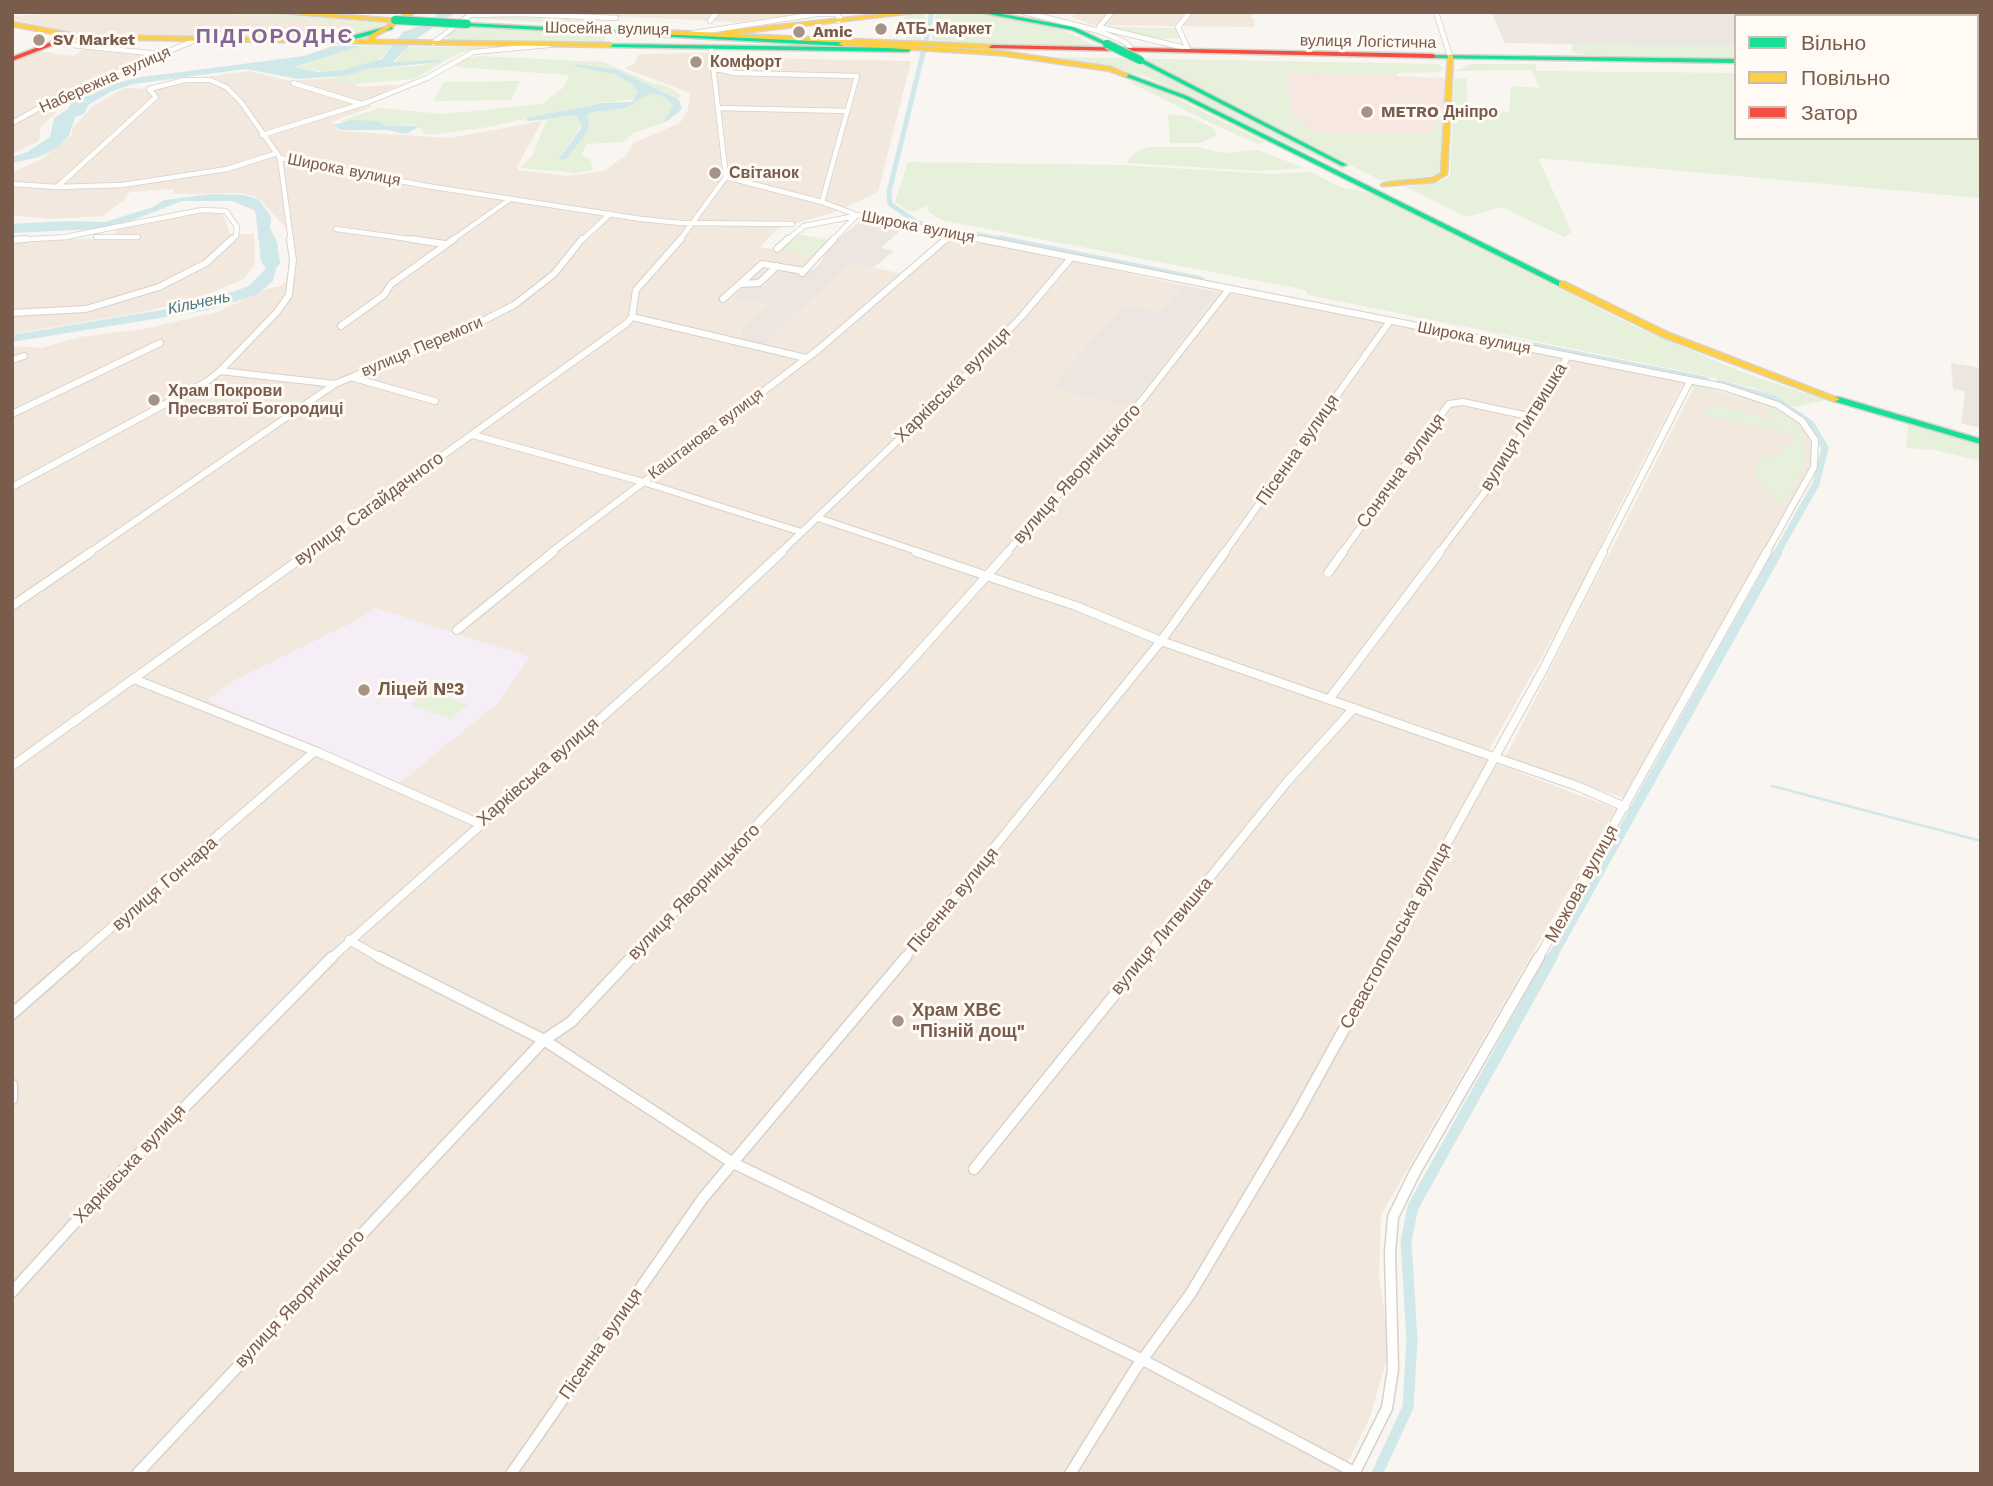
<!DOCTYPE html>
<meta charset="utf-8">
<style>
body{margin:0}
#map{position:relative;width:1993px;height:1486px;overflow:hidden;background:#f9f5f0;font-family:"Work Sans",sans-serif}
canvas{display:block}
.frame{position:absolute;inset:0;border:14px solid #7a5c4d;pointer-events:none}
.legend{position:absolute;left:1734px;top:14px;width:245px;height:126px;box-sizing:border-box;background:#fffaf3;border:2px solid #cabbb1;margin:0;padding:9px 12px;list-style:none;font-size:21px;color:#7a5c4d}
.legend li{display:flex;align-items:center;gap:14px;height:35px}
.legend b{width:35px;border:2px solid #cabbb1}
</style>
<div id="map">
<canvas width="1993" height="1486"></canvas>
<div class="frame"></div>
<ul class="legend">
<li><b style="height:9px;background:#16e098"></b>Вільно</li>
<li><b style="height:9px;background:#ffcf43"></b>Повільно</li>
<li><b style="height:9px;background:#f24e42"></b>Затор</li>
</ul>
</div>
<script>
const ctx = document.querySelector('canvas').getContext('2d');
ctx.lineJoin = 'round';
function fill(path, color) { ctx.fillStyle = color; ctx.fill(path, 'evenodd'); }
const toPath = rows => new Path2D(rows.map(r => 'M' + r).join(''));
function strokePath(path, color, width, dash) { ctx.strokeStyle = color; ctx.lineWidth = width; ctx.lineCap = dash ? 'butt' : 'round'; ctx.setLineDash(dash || []); ctx.stroke(path); }
function write(font, color, halo, rows, align = 'center') {
  ctx.font = font + ' "Work Sans",sans-serif'; ctx.lineWidth = 6; ctx.setLineDash([]); ctx.textBaseline = 'middle'; ctx.strokeStyle = halo; ctx.fillStyle = color; for (const [text, x, y, turn = 0] of rows) {
    ctx.save(); ctx.translate(x, y); ctx.rotate((+turn || 0) * Math.PI / 180); ctx.textAlign = isNaN(turn) ? turn : align; if (halo) ctx.strokeText(text, 0, 0); ctx.fillText(text, 0, 0); ctx.restore();
  }
}
fill(toPath([
 [72,12,203,12,357,23,350,31,326,38,80,35,12,19,12,16],
 [530,12,832,12,737,22],
 [1077,12,1255,12,1251,18,1255,19,1254,27,1094,25,1072,17],
 [88,47,156,55,59,95,12,121,12,61,36,51,73,56],
 [706,53,745,58,911,61,878,192,838,211,777,229,760,247,816,257,799,272,783,269,762,287,734,298,770,305,738,335,764,345,850,263,904,274,950,236,1183,285,1161,312,1055,389,1129,407,1218,292,1381,318,1684,382,1613,519,1587,577,1484,759,1616,809,1381,1215,1379,1277,1390,1349,1370,1417,1342,1474,12,1474,12,491,221,376,289,299,214,373,192,388,12,484,12,346,42,348,80,337,143,329,217,312,266,289,281,286,287,280,291,294,297,268,288,230,257,197,240,193,173,194,173,189,130,192,124,200,102,216,52,219,19,216,12,215,12,172,42,159,71,136,73,128,93,106,124,88,148,89,161,83,250,71,289,81,334,78,346,79,359,87,398,85,368,101,371,107,331,122,339,131,449,138,542,121,517,166,518,170,568,176,604,171,627,154,635,142,680,123,688,110,690,93,624,68,634,64,639,54],
 [39,110,57,112,41,126,39,141,12,154,12,124],
 [206,211,222,211,230,234,254,234,255,263,244,279,199,298,144,312,12,334,12,238,109,239,117,230,139,223],
 [1695,385,1771,405,1789,414,1806,429,1813,450,1812,466,1623,798,1505,758]
]), '#f2e8de');
fill(toPath([
 [1284,72,1444,78,1448,80,1444,136,1317,133,1294,121]
]), '#f6e8e1');
fill(toPath([
 [1491,12,1761,12,1764,16,1736,16,1736,46,1572,44,1505,43],
 [864,218,901,226,903,228,881,248,894,251,873,268,850,263,764,345,739,338,742,330,769,305,733,298,748,285,763,287,783,269,807,273,819,265,832,244],
 [1183,285,1218,292,1130,407,1054,389,1070,365,1124,307,1161,312],
 [1951,363,1981,368,1981,428,1961,423,1965,391,1953,389]
]), '#ede5e0');
fill(toPath([
 [376,608,530,657,499,702,400,783,207,700,235,680,357,620]
]), '#f6eef6');
fill(toPath([
 [203,12,256,12,392,21,365,33,328,39,350,31,357,23],
 [1762,12,1981,12,1981,46,1977,47,1977,16,1764,16],
 [926,13,921,42,905,42,906,35,902,32,914,26,902,22,907,14],
 [936,13,982,14,1036,22,1065,31,1095,46,931,44],
 [482,15,545,17,609,23,596,26,469,18],
 [458,26,607,35,604,42,619,45,449,40,446,35],
 [1105,27,1176,28,1181,38,1153,39],
 [1572,44,1736,46,1736,58,1583,55,1572,52],
 [393,45,376,62,353,68,325,72,292,67,362,46],
 [407,47,488,47,461,52,414,79,352,84,328,80,369,69,419,66,441,60,394,64],
 [478,56,603,62,652,83,667,86,682,96,677,99,618,70,578,64,575,66,607,71,632,84,639,92,637,99,599,103,488,127,436,134,425,134,417,125,386,126,377,121,340,121,379,108,444,114,542,104,564,87,569,75,456,67,456,61],
 [1059,57,1438,64,1444,68,1439,72,1397,73,1397,76,1284,73,1294,121,1306,121,1308,128,1317,133,1427,134,1438,129,1433,110,1446,110,1439,174,1397,182,1380,180,1243,111,1250,120,1366,180,1145,76],
 [1472,64,1535,64,1537,71,1736,73,1736,138,1977,138,1977,89,1981,89,1981,198,1538,158,1572,232,1564,237,1502,207,1466,217,1406,187,1439,182,1450,176,1454,79,1466,78,1468,109,1509,112,1511,86,1540,88,1532,70,1455,71],
 [520,81,511,100,434,101,444,82],
 [1127,81,1151,86,1265,142,1258,144,1215,125],
 [649,93,663,96,674,105,666,122,633,133,623,142,587,144,582,154,591,161,593,170,575,173,520,168,532,156,547,120,576,115,582,124,559,159,584,136,589,121,588,115,601,110,626,108],
 [1168,114,1187,116,1214,128,1217,135,1200,143,1170,143],
 [1148,147,1197,147,1224,153,1258,150,1304,168,1262,171,1126,163,1136,152],
 [908,162,1121,165,1271,174,1311,172,1340,187,1371,193,1632,325,1742,372,1826,400,1795,407,1757,389,1703,375,1308,295,1306,290,1285,286,941,220,929,212,927,205,916,211,908,211,895,202],
 [797,234,833,240,816,257,779,251],
 [1689,383,1765,403,1782,412,1803,433,1806,462,1784,505,1773,501,1763,483,1753,473,1762,457,1779,456,1782,445,1790,447,1793,435,1704,415,1714,405,1773,419,1768,408,1758,402,1689,387],
 [1908,425,1981,445,1981,461,1934,450,1906,448],
 [428,691,468,704,469,704,451,719,410,705]
]), '#e7f0db');
fill(toPath([
 [431,12,456,12,413,41,393,62,442,60,440,62,369,69,344,76,298,79,246,69,133,84,112,91,88,105,84,114,75,117,69,136,57,148,39,157,12,163,12,157,27,152,50,137,54,118,68,109,73,101,99,87,142,77,304,56,333,46,362,46,293,67,318,72,343,70,382,59,403,32,426,24,437,15],
 [578,64,618,70,679,100,682,109,666,122,664,121,674,105,663,96,650,93,626,108,593,112,588,115,589,126,584,136,566,159,559,159,582,127,576,115,542,120,527,121,526,118,603,103,632,102,638,92,632,84,614,74,574,66],
 [352,120,377,121,386,126,420,126,406,134,387,130,341,130,333,125],
 [212,194,244,195,258,199,271,216,270,228,277,242,280,264,276,268,273,281,256,295,209,310,12,342,12,335,197,304,249,286,266,269,261,261,256,215,254,210,232,201,182,201,133,220,97,229,12,233,12,224,65,221,105,222,153,207,164,200]
]), '#d0e8ea');
strokePath(toPath([
 [1772,786,1981,841]
]), '#d0e8ea', 2.5);
strokePath(toPath([
 [925,45,932,12],
 [923,53,889,192,890,204,918,223,1009,241]
]), '#d0e8ea', 5);
strokePath(toPath([
 [1000,239,1201,280],
 [1499,339,1705,380],
 [1719,383,1774,399,1811,424,1825,448,1816,484,1777,553]
]), '#d0e8ea', 7);
strokePath(toPath([
 [1551,959,1778,552]
]), '#d0e8ea', 9);
strokePath(toPath([
 [1377,1474,1408,1407,1412,1340,1406,1241,1413,1207,1552,957]
]), '#d0e8ea', 11);
const streetFar3 = toPath([
 [524,12,520,14,616,18],
 [1024,12,1099,31,1125,42,1130,47,1127,51],
 [1112,12,1099,27,1185,48],
 [1436,12,1450,56],
 [710,21,717,12],
 [694,33,817,14,836,14,840,18,838,21],
 [52,43,159,54],
 [433,43,470,15,520,14],
 [1188,49,1178,27,1190,12],
 [713,68,734,73,857,76,822,202],
 [293,83,361,104],
 [718,108,847,111],
 [12,123,65,94,198,39],
 [262,135,368,102,427,78,473,52,549,45],
 [280,158,427,186,641,219,681,223,792,224],
 [280,158,291,241],
 [726,177,822,202,857,215,988,241],
 [12,184,57,187,122,185,227,169,277,153],
 [57,187,156,97,149,89,185,80,210,80,226,87,241,102,280,158],
 [336,229,424,241],
 [65,237,202,210,226,211,237,227,236,236,230,241],
 [96,237,138,237],
 [12,240,69,237],
 [451,241,510,199],
 [581,241,610,214],
 [679,241,726,177,711,48],
 [786,241,804,226,855,216],
 [832,241,857,215],
 [944,241,952,234]
]);
const streetFar2 = toPath([
 [411,239,445,244],
 [980,239,1724,387,1778,405,1802,421,1815,440,1814,467,1766,553],
 [12,240,25,239],
 [777,249,788,239],
 [802,273,834,239],
 [740,284,759,283,777,266],
 [723,299,762,264,804,271],
 [12,313,86,309,159,287,206,263,232,239],
 [632,317,806,358],
 [341,326,384,295,391,284,454,239],
 [12,360,24,356],
 [220,371,335,384],
 [354,378,435,401],
 [12,414,160,343],
 [473,435,643,482,801,532],
 [12,487,206,382,220,371,277,312,289,295,293,260,290,239],
 [818,518,922,553],
 [89,553,335,384,463,331,514,305,554,274,582,239],
 [307,553,627,323,632,317,636,290,681,239],
 [550,553,819,349,946,239],
 [780,553,959,382,1022,316,1071,258],
 [1006,553,1143,399,1229,289],
 [1224,553,1390,321],
 [1342,553,1449,404,1463,402,1533,417],
 [1439,553,1500,472,1568,356],
 [1602,553,1690,381]
]);
const streetFar1 = toPath([
 [916,552,1076,606,1161,641,1577,786,1625,807],
 [1328,573,1343,552],
 [12,606,91,552],
 [457,630,553,552],
 [134,679,315,751,478,823],
 [1330,698,1440,552],
 [12,766,310,552],
 [349,940,382,959],
 [75,959,315,751],
 [330,959,663,663,782,552],
 [630,959,902,671,1008,552],
 [904,959,1161,641,1225,552],
 [1144,959,1287,782,1354,708],
 [1383,959,1543,670,1603,552],
 [1538,959,1767,552]
]);
const street = toPath([
 [379,957,544,1040,733,1163,1143,1360,1354,1472],
 [12,1014,77,957],
 [12,1085,12,1099],
 [974,1169,1145,957],
 [12,1292,118,1175,332,957],
 [137,1474,544,1040,571,1022,632,957],
 [511,1474,703,1198,906,957],
 [1070,1474,1134,1371,1191,1293,1295,1118,1384,957],
 [1354,1474,1387,1408,1393,1369,1390,1253,1393,1217,1415,1172,1539,957]
]);
const fast = toPath([
 [978,12,991,12,1074,27,1110,44,1105,45,1072,30,978,12],
 [465,23,842,42,845,44,842,46,467,26,465,25,465,23],
 [390,26,393,28,392,29,351,40,314,43,311,41,314,39,351,36,390,26],
 [608,44,908,48,911,50,908,52,610,47,608,46,608,44],
 [1431,55,1736,59,1736,63,1433,58,1431,57,1431,55],
 [1138,59,1142,59,1347,165,1342,166,1138,61,1138,59],
 [1977,68,1981,68,1981,72,1977,72,1977,68],
 [1124,74,1128,74,1187,96,1566,284,1559,286,1183,98,1124,76,1124,74],
 [1833,397,1839,397,1981,439,1981,444,1833,401,1833,397]
]);
const slow = toPath([
 [273,12,304,12,397,19,409,12,416,12,375,37,375,40,610,43,613,45,610,47,80,39,12,26,12,22,80,35,368,40,370,35,393,22,273,12],
 [900,12,921,12,733,34,992,45,995,47,992,49,657,34,654,32,657,30,721,33,724,31,900,12],
 [842,42,1000,51,1111,67,1129,75,1126,77,1110,71,1000,55,840,45,839,44,842,42],
 [1448,55,1453,56,1447,174,1434,182,1382,186,1381,185,1384,183,1432,178,1441,173,1448,55],
 [1559,282,1565,282,1669,333,1840,399,1836,401,1833,401,1663,337,1559,286,1559,282]
]);
const jam = toPath([
 [67,36,69,37,69,39,12,61,12,57,67,36],
 [992,45,1433,54,1436,56,1433,58,990,48,989,47,992,45]
]);
strokePath(streetFar3, '#d7d1cb', 6);
strokePath(streetFar2, '#d7d1cb', 8);
strokePath(streetFar1, '#d7d1cb', 10);
strokePath(street, '#d7d1cb', 13);
strokePath(fast, '#d9d2cb', 3);
strokePath(slow, '#d9d2cb', 3);
strokePath(jam, '#d9d2cb', 3);
strokePath(streetFar3, '#fefefd', 4.5);
strokePath(streetFar2, '#fefefd', 6);
strokePath(streetFar1, '#fefefd', 8);
strokePath(street, '#fefefd', 10);
fill(fast, '#16e098');
fill(slow, '#ffcf43');
fill(jam, '#f24e42');
const fastBridge = toPath([
 [395,20,467,24],
 [1107,44,1140,60]
]);
strokePath(fastBridge, '#dad1cc', 10, []);
strokePath(fastBridge, '#16e098', 8);
for (const [x, y, r, color] of [
 [881,29,7,"#a69286"],
 [799,32,7,"#a69286"],
 [39,40,7,"#a69286"],
 [696,62,7,"#a69286"],
 [1367,112,7,"#a69286"],
 [715,173,7,"#a69286"],
 [154,400,7,"#a69286"],
 [364,690,7,"#a69286"],
 [898,1021,7,"#a69286"]
]) { const dot = new Path2D(); dot.arc(x, y, r, 0, 2 * Math.PI); ctx.fillStyle = color; ctx.fill(dot); strokePath(dot, '#fffaf3', 2.5); }
write('16px', '#7a5c4d', '#fffaf3', [
 ["Шосейна вулиця",607,29,1],
 ["вулиця Логістична",1368,42,1],
 ["Набережна вулиця",105,80,-24],
 ["Широка вулиця",344,170,11],
 ["Широка вулиця",918,227,11],
 ["Широка вулиця",1474,338,11],
 ["вулиця Перемоги",422,347,-23],
 ["Каштанова вулиця",706,434,-37]
]);
write('bold 16px', '#7a5c4d', '#fffaf3', [
 ["АТБ-Маркет",895,29],
 ["Amic",813,32],
 ["SV Market",53,40],
 ["Комфорт",710,62],
 ["METRO Дніпро",1381,112],
 ["Світанок",729,173],
 ["Храм Покрови",168,391],
 ["Пресвятої Богородиці",168,409]
], 'left');
write('italic 16px', '#437c86', '#fffaf3', [
 ["Кільчень",199,303,-12]
]);
write('18px', '#7a5c4d', '#fffaf3', [
 ["Харківська вулиця",953,385,-45],
 ["вулиця Литвишка",1524,427,-58],
 ["Пісенна вулиця",1298,450,-55],
 ["Сонячна вулиця",1401,471,-54],
 ["вулиця Яворницького",1077,474,-48],
 ["вулиця Сагайдачного",369,509,-36],
 ["Харківська вулиця",538,772,-41],
 ["вулиця Гончара",165,884,-41],
 ["Межова вулиця",1582,884,-61],
 ["вулиця Яворницького",694,892,-46],
 ["Пісенна вулиця",953,900,-50],
 ["вулиця Литвишка",1162,936,-50],
 ["Севастопольська вулиця",1396,936,-61],
 ["Харківська вулиця",130,1164,-47],
 ["вулиця Яворницького",300,1299,-47],
 ["Пісенна вулиця",601,1344,-55]
]);
write('bold 18px', '#7a5c4d', '#fffaf3', [
 ["Ліцей №3",378,690],
 ["Храм ХВЄ",912,1011],
 ["\"Пізній дощ\"",912,1032]
], 'left');
ctx.letterSpacing = '2px';
write('bold 21px', '#846695', '#fffaf3', [
 ["ПІДГОРОДНЄ",275,37]
]);
ctx.letterSpacing = '0px';
</script>
